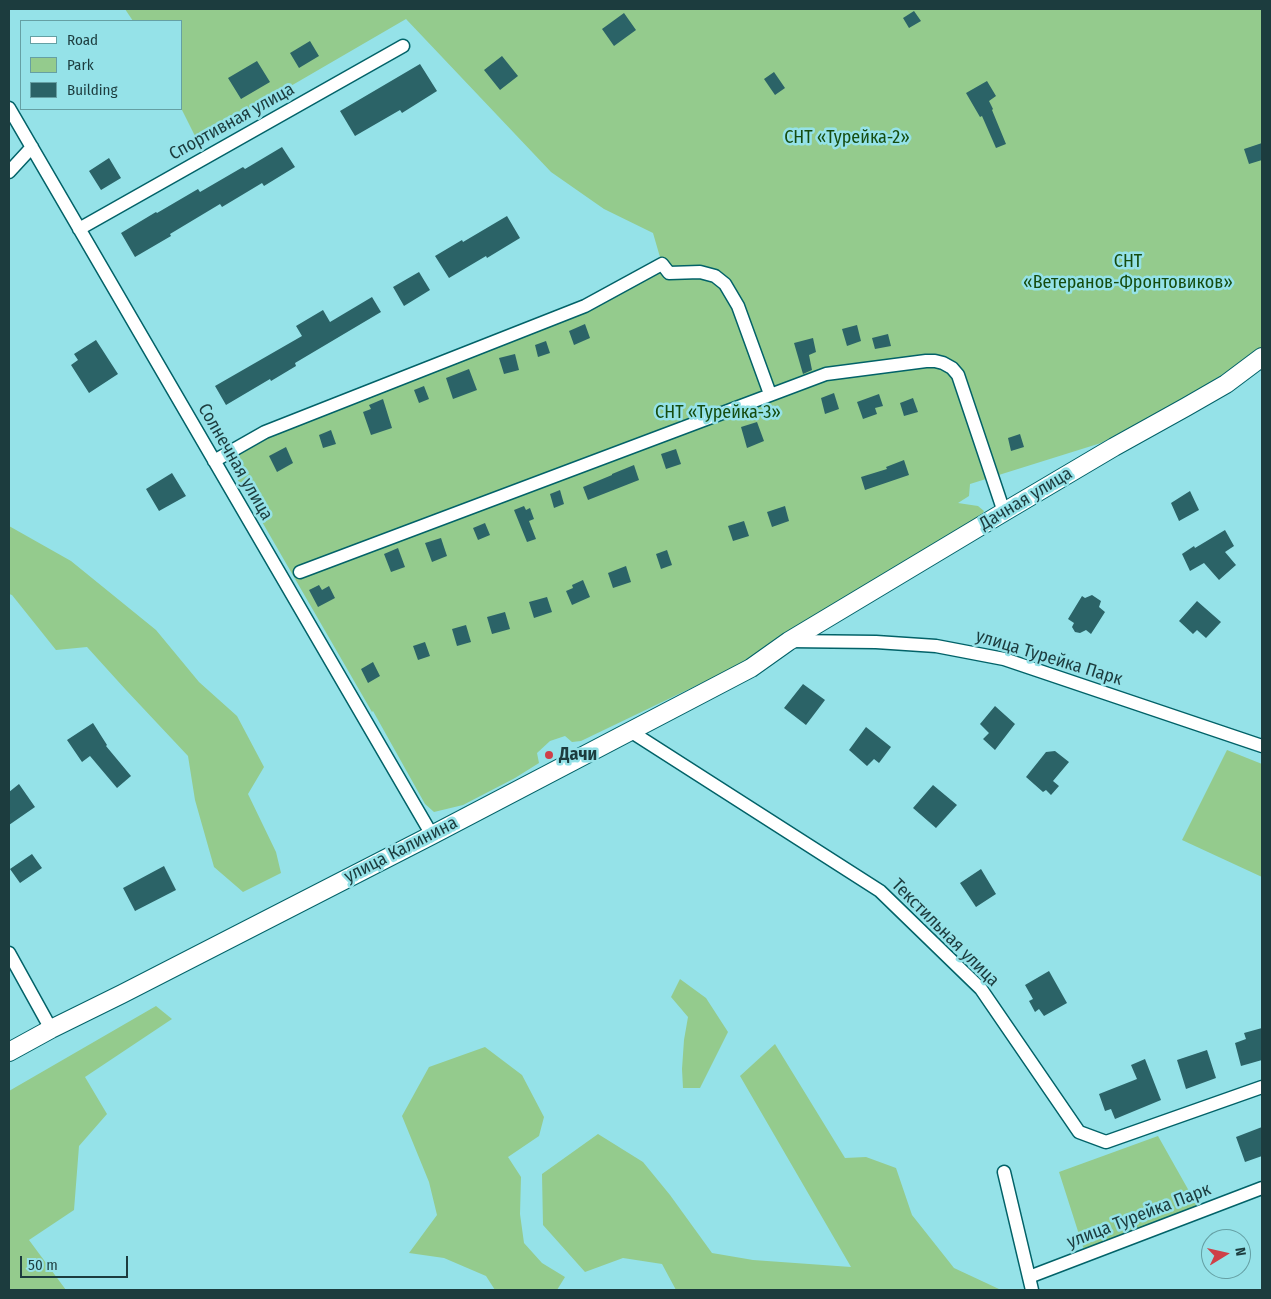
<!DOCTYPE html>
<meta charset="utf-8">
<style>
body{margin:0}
#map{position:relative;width:1271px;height:1299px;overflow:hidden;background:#95e2e8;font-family:"Fira Sans Condensed",sans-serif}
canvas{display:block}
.frame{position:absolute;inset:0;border:10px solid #1c3c3e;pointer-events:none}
.legend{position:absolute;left:20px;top:20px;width:162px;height:90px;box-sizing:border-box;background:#95e2e8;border:1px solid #65a0a4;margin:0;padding:6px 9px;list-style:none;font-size:15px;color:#1c3c3e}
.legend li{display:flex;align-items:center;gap:10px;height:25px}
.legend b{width:25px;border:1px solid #65a0a4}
.north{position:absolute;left:1201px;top:1229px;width:50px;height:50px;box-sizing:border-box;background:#95e2e8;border:1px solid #65a0a4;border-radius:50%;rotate:81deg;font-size:14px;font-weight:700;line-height:20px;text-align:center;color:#1c3c3e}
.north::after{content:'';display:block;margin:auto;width:18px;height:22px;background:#cf4048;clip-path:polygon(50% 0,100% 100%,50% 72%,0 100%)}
.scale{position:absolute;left:20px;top:1256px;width:108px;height:22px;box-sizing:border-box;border:2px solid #1c3c3e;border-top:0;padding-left:6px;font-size:15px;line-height:18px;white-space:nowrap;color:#1c3c3e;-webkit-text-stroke:4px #95e2e8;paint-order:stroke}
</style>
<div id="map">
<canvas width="1271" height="1299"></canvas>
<div class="frame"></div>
<ul class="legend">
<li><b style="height:6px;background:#fff"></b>Road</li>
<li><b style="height:14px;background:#94cb8d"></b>Park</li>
<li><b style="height:14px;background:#2b6367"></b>Building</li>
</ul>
<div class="north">N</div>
<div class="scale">50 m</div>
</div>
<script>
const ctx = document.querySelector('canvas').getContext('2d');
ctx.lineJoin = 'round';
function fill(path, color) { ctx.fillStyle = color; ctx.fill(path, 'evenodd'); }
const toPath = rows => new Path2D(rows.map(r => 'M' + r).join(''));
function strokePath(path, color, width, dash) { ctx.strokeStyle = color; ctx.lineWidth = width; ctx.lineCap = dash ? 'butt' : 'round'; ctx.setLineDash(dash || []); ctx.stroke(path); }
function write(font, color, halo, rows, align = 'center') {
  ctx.font = font + ' "Fira Sans Condensed",sans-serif'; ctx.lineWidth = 5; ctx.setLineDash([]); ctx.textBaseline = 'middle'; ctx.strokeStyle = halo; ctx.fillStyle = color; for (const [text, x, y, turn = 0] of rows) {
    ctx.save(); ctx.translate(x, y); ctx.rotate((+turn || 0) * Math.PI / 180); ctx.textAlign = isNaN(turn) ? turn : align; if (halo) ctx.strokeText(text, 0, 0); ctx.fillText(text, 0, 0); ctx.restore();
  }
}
fill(toPath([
 [125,9,1262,9,1262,347,1250,357,1190,395,1101,443,970,484,969,496,958,503,978,506,984,511,981,516,785,643,581,741,572,742,565,736,550,741,537,753,539,763,515,778,463,805,434,812,425,804,373,711,372,712,224,456,464,354,662,264,653,233,604,209,551,172,406,19,203,137,201,148,181,108,181,21,133,21],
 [9,526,71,561,156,630,199,682,237,716,264,767,248,794,276,852,281,873,243,892,214,867,195,800,188,756,126,690,87,647,56,650,12,595,9,594],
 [1227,750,1262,764,1262,877,1182,840],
 [680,979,706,998,728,1032,700,1088,683,1088,682,1069,684,1040,688,1017,671,997],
 [156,1006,172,1019,85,1077,107,1114,79,1146,74,1210,29,1240,66,1290,9,1290,9,1091],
 [775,1044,845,1158,866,1157,896,1168,912,1215,954,1268,999,1289,999,1290,676,1290,662,1264,623,1258,585,1272,543,1225,542,1174,598,1134,643,1162,670,1195,712,1253,753,1260,851,1267,740,1076],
 [485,1047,522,1075,544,1117,539,1136,508,1157,521,1177,520,1214,524,1243,542,1263,565,1277,557,1290,495,1290,486,1276,444,1258,409,1253,437,1215,429,1182,402,1116,429,1067],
 [1158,1136,1198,1207,1084,1250,1059,1172]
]), '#94cb8d');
fill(toPath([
 [914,11,921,21,909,28,903,18],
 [624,13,636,30,614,46,602,29],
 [310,41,319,56,299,68,290,53],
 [502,56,518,76,500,90,484,70],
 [257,61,270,82,241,99,228,78],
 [420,64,437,91,402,113,400,110,355,136,340,111],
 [774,72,785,88,775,95,764,79],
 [987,81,996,96,989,101,993,109,992,110,1006,144,996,148,982,116,980,117,966,93],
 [1262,143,1262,160,1249,164,1244,149],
 [282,147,295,167,264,186,262,183,222,207,220,204,170,234,171,236,135,257,121,233,156,212,157,213,198,189,200,192,243,167,245,169],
 [109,158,121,178,101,190,89,171],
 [507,216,520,238,487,258,486,256,449,278,435,256,462,240,463,242],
 [419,272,430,290,404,306,393,287],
 [372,297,381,312,295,363,296,366,271,381,270,379,226,405,215,386,302,336,296,326,323,310,330,322],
 [585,324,590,338,574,345,569,331],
 [857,325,861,341,847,346,842,329],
 [888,334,891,346,875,349,872,338],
 [813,338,816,352,809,355,812,370,803,374,794,343],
 [96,340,118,374,89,393,71,365,78,360,74,354],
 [546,341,550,353,538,357,535,345],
 [515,354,519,370,504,374,499,358],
 [469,369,477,390,453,399,446,378],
 [424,386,429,399,419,403,414,390],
 [834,393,839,409,825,414,821,398],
 [879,394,883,406,875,408,877,414,863,419,857,402],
 [913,398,918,412,904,416,900,403],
 [383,399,392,428,371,435,363,412,371,409,369,405],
 [757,422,764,441,747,448,741,427],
 [331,430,336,444,323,448,319,435],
 [1020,434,1024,447,1011,451,1008,438],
 [286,447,293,463,277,472,269,456],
 [676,449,681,464,666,469,661,454],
 [904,460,909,475,865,490,861,477,887,469,886,467],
 [634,465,639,480,588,500,583,487,612,475,612,474],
 [172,473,186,496,159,511,146,489],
 [560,490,564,504,554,508,550,494],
 [1190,491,1199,510,1179,521,1171,503],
 [524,506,526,510,530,508,534,519,529,521,536,539,527,542,514,510],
 [785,506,789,521,772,527,767,512],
 [744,521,749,536,733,541,728,526],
 [485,523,490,535,478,540,473,528],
 [1225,530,1234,546,1225,552,1236,565,1219,580,1204,563,1190,571,1182,554,1194,546,1195,548],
 [441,538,447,556,432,562,425,543],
 [398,548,405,567,391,572,384,554],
 [667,550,672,565,661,569,656,554],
 [626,566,631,582,613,588,608,573],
 [583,580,590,597,572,605,566,591,573,588,572,585],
 [319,585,322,590,329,586,335,598,318,607,309,590],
 [1092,595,1101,601,1099,607,1105,612,1091,634,1086,630,1080,633,1075,632,1072,627,1074,623,1068,619,1082,596,1085,598],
 [547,597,552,612,534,618,529,602],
 [1197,601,1221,622,1206,638,1197,630,1193,634,1179,621],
 [505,612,510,629,492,634,487,617],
 [466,625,471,642,457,646,452,629],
 [425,642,430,656,418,660,413,646],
 [373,662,380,676,368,683,361,669],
 [803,684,825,700,806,725,784,708],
 [995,706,1015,724,995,750,983,739,989,733,980,724],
 [93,723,107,745,106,746,131,776,117,788,90,756,82,762,67,740],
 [866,727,891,747,879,763,874,759,867,766,849,750],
 [1055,751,1069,762,1053,781,1059,786,1051,795,1046,790,1043,792,1026,777,1046,752],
 [19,784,35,807,9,825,9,792],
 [933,785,957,805,936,828,913,808],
 [32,854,42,868,20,883,10,869],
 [164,866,176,890,135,911,123,888],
 [981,869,996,894,976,907,960,883],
 [1049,971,1067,1003,1044,1016,1039,1009,1035,1012,1029,1001,1033,999,1025,985],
 [1262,1028,1262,1060,1241,1066,1235,1043,1246,1039,1244,1033],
 [1207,1050,1216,1078,1186,1089,1177,1060],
 [1145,1059,1161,1100,1115,1119,1111,1109,1105,1111,1099,1094,1137,1079,1131,1065],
 [1262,1127,1262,1156,1245,1162,1236,1137]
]), '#2b6367');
const street = toPath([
 [9,108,432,835],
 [9,172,32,147],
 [79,229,403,46],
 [214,461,265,432,585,306,662,264,669,273,700,272,715,276,725,284,738,306,770,394],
 [300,572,826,374,926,361,935,361,943,363,952,368,958,375,1004,512],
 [789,641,876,642,936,646,1004,659,1262,746],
 [630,731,880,891,981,989,1079,1132,1106,1142,1262,1087],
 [9,953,51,1029],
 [1004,1172,1032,1290],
 [1029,1277,1262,1188]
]);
const secondary = toPath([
 [9,1052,51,1029,122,994,432,835,751,668,789,641,1004,512,1114,447,1186,407,1226,384,1262,357]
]);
strokePath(street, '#026268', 15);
strokePath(secondary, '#026268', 20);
strokePath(street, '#fff', 12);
strokePath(secondary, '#fff', 18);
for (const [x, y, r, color] of [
 [549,755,5,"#cf4048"]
]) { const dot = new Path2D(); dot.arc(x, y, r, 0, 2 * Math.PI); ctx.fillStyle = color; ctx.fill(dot); strokePath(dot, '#95e2e8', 2); }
write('18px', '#1c3c3e', '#95e2e8', [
 ["Спортивная улица",232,122,-29],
 ["Солнечная улица",235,462,60],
 ["Дачная улица",1026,499,-31],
 ["улица Турейка Парк",1049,658,17],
 ["улица Калинина",401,850,-27],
 ["Текстильная улица",945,933,45],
 ["улица Турейка Парк",1139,1216,-21]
]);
write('18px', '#154c0f', '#95e2e8', [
 ["СНТ «Турейка-2»",847,138],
 ["СНТ",1128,262],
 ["«Ветеранов-Фронтовиков»",1128,283],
 ["СНТ «Турейка-3»",718,413]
]);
write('bold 18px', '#1c3c3e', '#95e2e8', [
 ["Дачи",559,755]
], 'left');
</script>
